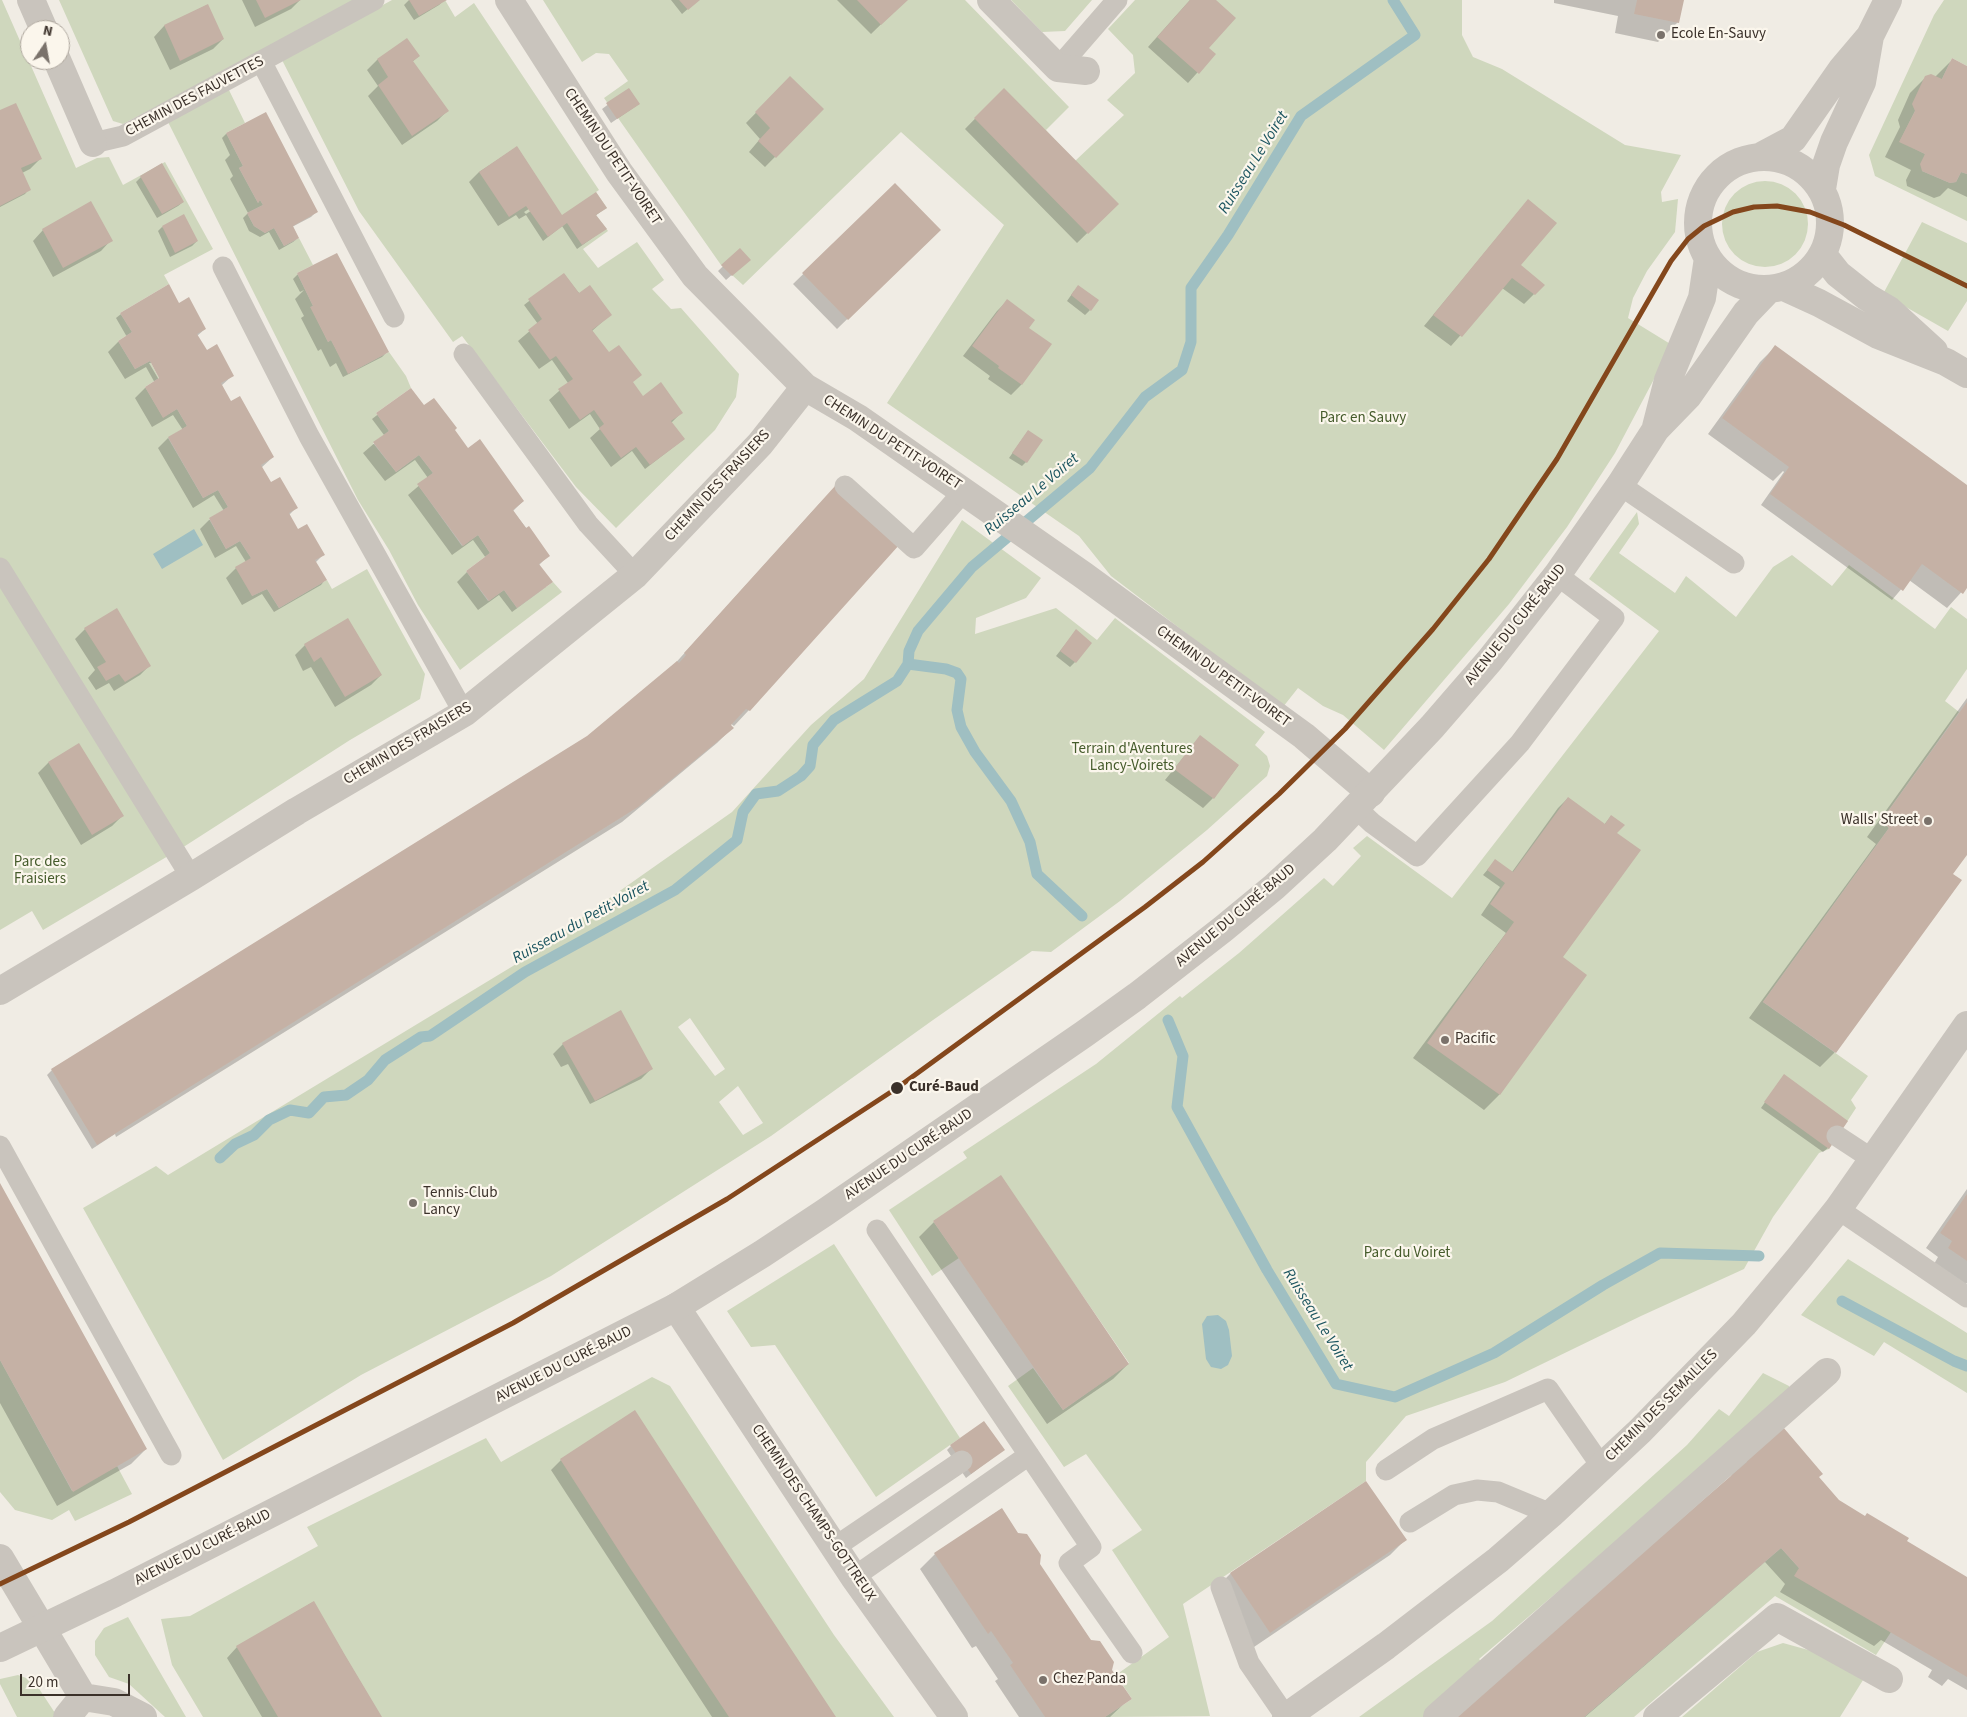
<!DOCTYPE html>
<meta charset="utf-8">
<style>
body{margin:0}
#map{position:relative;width:1967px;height:1717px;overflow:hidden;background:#f0ece4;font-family:"Source Sans 3",sans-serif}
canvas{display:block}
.north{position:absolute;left:20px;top:20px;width:50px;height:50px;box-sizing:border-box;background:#fbf6ec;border:1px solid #aea79e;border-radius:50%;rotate:12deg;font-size:14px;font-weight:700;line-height:20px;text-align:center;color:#3b312a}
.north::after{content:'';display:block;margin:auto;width:18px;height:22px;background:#7a726b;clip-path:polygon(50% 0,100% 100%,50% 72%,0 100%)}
.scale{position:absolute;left:20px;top:1674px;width:110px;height:22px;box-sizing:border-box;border:2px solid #3b312a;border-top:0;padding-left:6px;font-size:15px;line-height:18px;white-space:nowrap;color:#3b312a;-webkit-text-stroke:4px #fbf6ec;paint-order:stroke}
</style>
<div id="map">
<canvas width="1967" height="1717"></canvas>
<div class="north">N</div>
<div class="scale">20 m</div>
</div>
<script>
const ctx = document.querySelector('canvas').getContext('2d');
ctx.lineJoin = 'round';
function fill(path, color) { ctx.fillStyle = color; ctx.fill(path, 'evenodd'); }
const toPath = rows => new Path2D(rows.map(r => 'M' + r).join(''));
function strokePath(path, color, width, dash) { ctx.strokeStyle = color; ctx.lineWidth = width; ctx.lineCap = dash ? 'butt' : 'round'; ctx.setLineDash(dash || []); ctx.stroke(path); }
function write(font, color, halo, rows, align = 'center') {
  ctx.font = font + ' "Source Sans 3",sans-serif'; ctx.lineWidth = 4.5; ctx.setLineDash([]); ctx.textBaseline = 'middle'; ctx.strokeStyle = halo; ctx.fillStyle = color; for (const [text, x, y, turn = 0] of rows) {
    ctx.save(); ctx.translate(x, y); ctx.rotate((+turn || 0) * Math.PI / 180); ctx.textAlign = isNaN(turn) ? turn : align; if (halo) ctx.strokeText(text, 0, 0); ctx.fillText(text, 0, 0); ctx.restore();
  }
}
fill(toPath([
 [0,0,2,0,76,168,97,158,109,157,123,185,165,162,213,249,164,275,169,284,120,313,132,332,118,341,135,369,150,361,159,378,145,387,163,417,177,409,187,426,168,438,203,498,218,490,228,507,209,519,226,549,240,541,251,558,252,596,267,589,279,608,327,580,332,589,367,569,425,674,420,699,350,740,185,846,43,930,32,911,0,930],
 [59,0,355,0,253,56,123,124,113,121],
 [392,0,445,0,455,17,474,3,599,190,596,192,607,208,596,215,608,231,583,249,598,268,637,242,664,280,652,289,671,309,681,308,739,374,736,397,715,430,616,528,576,487,462,336,453,342,359,211,282,60],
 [543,0,965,0,1069,107,1046,130,1075,161,1124,115,1107,100,1135,73,1133,55,1108,29,1135,0,1462,0,1462,35,1473,57,1502,69,1625,145,1681,155,1661,192,1662,202,1678,199,1675,232,1647,271,1633,298,1628,318,1672,345,1615,453,1567,527,1509,604,1384,750,1343,715,1323,706,1298,688,1283,707,1111,576,1079,536,887,403,1004,225,901,132,743,285,721,265,604,98,628,81,609,54,596,53,582,62],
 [1011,0,1092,0,1065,31,1042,32],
 [1944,0,1967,0,1967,66,1952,58,1942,79,1915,111,1900,141,1925,154,1922,171,1950,183,1956,182,1961,172,1967,174,1967,221,1875,176,1869,155,1934,15],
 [228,88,245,123,226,133,243,166,239,168,258,203,260,200,263,205,247,213,254,226,265,233,274,228,284,246,299,238,313,265,297,273,313,306,311,307,328,342,331,340,349,373,389,352,406,376,411,388,376,413,389,431,373,443,396,472,419,455,433,473,418,485,462,546,478,535,490,553,466,571,488,601,504,590,517,608,553,582,562,592,460,670,418,605,389,550,358,500,167,120],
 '1722 224a43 43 0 1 1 86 0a43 43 0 1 1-86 0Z',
 [1922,222,1967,243,1967,301,1948,331,1883,294],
 [1637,512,1639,524,1619,553,1675,593,1686,576,1736,617,1773,567,1792,555,1832,586,1849,565,1935,629,1951,607,1967,619,1967,669,1945,701,1959,712,1881,821,1889,828,1763,1002,1868,1076,1851,1100,1856,1108,1829,1149,1819,1153,1773,1217,1744,1269,1641,1316,1505,1382,1406,1416,1366,1462,1366,1481,1183,1604,1210,1716,1105,1717,1132,1699,1116,1675,1169,1637,1112,1550,1142,1530,1086,1454,1064,1467,1008,1386,1033,1368,1063,1410,1129,1363,1065,1270,933,1221,959,1258,932,1276,889,1210,967,1158,963,1152,1096,1064,1180,996,1182,998,1239,953,1324,878,1333,886,1361,856,1353,848,1367,836,1452,898,1659,631,1589,579],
 [962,520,1041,578,1026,598,976,618,975,634,1056,608,1097,640,1115,618,1265,732,1255,745,1267,756,1270,766,1267,776,1207,830,1120,901,1051,952,1032,951,933,1020,771,1136,551,1276,361,1375,223,1460,83,1208,156,1166,168,1175,513,966,732,812,811,725,864,679],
 [690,1018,725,1069,715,1076,678,1027],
 [738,1086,763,1123,743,1135,719,1102],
 [834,1244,960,1438,876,1497,775,1345,751,1347,727,1311],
 [1848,1259,1967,1333,1967,1393,1884,1342,1874,1356,1801,1315],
 [0,1360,72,1491,117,1466,132,1494,75,1521,69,1510,52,1520,15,1510,0,1492],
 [1763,1373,1789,1386,1789,1394,1479,1659,1484,1665,1423,1717,1359,1717,1492,1621,1687,1445,1719,1409,1729,1416],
 [652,1377,670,1386,834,1635,894,1717,203,1717,172,1665,161,1619,190,1616,318,1546,307,1527,486,1438,501,1462],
 [1781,1548,1799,1568,1891,1632,1876,1655,1775,1596,1634,1717,1584,1717],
 [128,1617,186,1717,165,1717,129,1684,109,1677,95,1655,95,1641,104,1628],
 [1783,1643,1812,1651,1863,1680,1840,1717,1682,1717,1757,1652],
 [18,1675,34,1681,55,1713,53,1717,17,1717,0,1684,0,1679]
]), '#cfd7bd');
fill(toPath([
 [194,529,203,545,162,569,153,554],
 [1218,1315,1226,1321,1229,1330,1232,1356,1228,1365,1221,1369,1211,1367,1206,1359,1202,1324,1207,1316]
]), '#9fbfc2');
fill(toPath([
 [242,0,300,0,291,9,255,27],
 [409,0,444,0,439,5,414,20,404,5],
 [671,0,698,0,682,14],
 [837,0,906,0,871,34],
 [1190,0,1214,0,1208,48,1214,54,1188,83,1148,47],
 [1554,0,1682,0,1678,22,1658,42,1615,33,1618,16,1554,3],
 [207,5,223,39,213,49,170,70,154,37,164,26],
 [407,40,419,56,412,62,447,111,437,121,402,145,368,96,378,86,367,70,377,60],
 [1952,60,1967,67,1967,197,1948,188,1940,196,1934,198,1907,186,1906,180,1911,170,1885,157,1900,127,1898,120,1910,93,1926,77,1935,77],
 [790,78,822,109,765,167,749,152,760,139,746,123],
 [629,89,639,104,611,123,602,109],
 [1004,89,1117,204,1077,243,965,129],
 [0,112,40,159,30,169,22,173,29,189,25,194,0,207],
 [266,114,316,212,311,217,292,227,298,238,293,242,279,250,269,232,260,237,249,231,243,218,248,213,230,179,233,176,225,160,230,155,222,138,226,134],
 [517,147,562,217,596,194,605,208,595,216,605,229,577,249,562,226,543,241,526,215,519,219,516,215,498,226,469,182,479,172],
 [540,202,540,205,526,214,524,212],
 [141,177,183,202,178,206,157,218,136,182],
 [895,185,939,230,837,329,793,284],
 [1519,211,1520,266,1534,294,1524,304,1502,288,1451,346,1424,326],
 [162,227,197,241,192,246,170,257,158,231],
 [43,230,111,240,101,251,53,277,33,241],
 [740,250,744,264,726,280,718,271],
 [298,274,387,352,382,357,343,377,336,363,330,367,321,349,318,351,301,318,304,316,295,299,304,290,300,292,293,279],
 [564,274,578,292,610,315,592,331,642,397,681,413,671,423,684,439,645,469,632,451,611,467,590,438,600,429,590,414,569,429,549,400,568,383,552,360,539,369,518,341,538,324,524,305],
 [1074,291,1090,310,1085,315,1067,301],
 [1007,301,1027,328,1050,344,1021,385,1011,395,988,379,990,376,963,356,997,311],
 [178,303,205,329,197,336,206,350,232,376,221,386,230,401,273,457,261,468,271,483,296,508,289,515,297,529,323,555,315,563,325,580,321,585,274,612,262,594,242,605,226,578,236,568,246,562,236,546,215,558,200,529,210,519,224,511,214,495,193,508,158,448,168,438,183,430,173,415,152,427,135,398,145,388,155,383,146,367,125,379,108,352,118,342,127,337,116,318,121,314],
 [149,363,152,363,161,379,159,380],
 [1775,347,1967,487,1967,586,1947,608,1909,580,1892,600,1761,505,1784,472,1783,471,1773,481,1708,434,1760,362],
 [411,389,422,405,453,430,468,449,523,501,513,511,548,556,538,566,546,587,512,612,499,595,478,610,457,582,467,572,486,558,473,540,452,555,408,495,428,478,415,460,385,481,363,453,384,435,372,419],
 [1028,431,1026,462,1022,466,1009,458],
 [820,503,749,710,734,726,727,721,732,728,717,743,622,822,116,1137,115,1134,92,1149,47,1075,52,1070,588,737,671,668],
 [85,629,150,665,140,675,114,691,109,683,96,690,88,678,95,670,75,639],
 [1076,631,1075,662,1070,667,1056,656],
 [305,645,381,675,371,685,335,707,311,667,303,671,295,655],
 [1967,698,1967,852,1835,1052,1820,1067,1749,1018,1876,844,1867,837],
 [1200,737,1238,766,1213,798,1203,808,1165,780],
 [79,745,122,816,112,826,81,845,38,773,48,763],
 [1568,798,1604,825,1611,816,1615,833,1561,957,1585,975,1499,1095,1484,1110,1413,1058,1506,933,1481,915,1500,887,1483,875,1495,861,1512,872,1558,808],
 [563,1044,651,1069,641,1079,590,1104,568,1064,561,1067,553,1054],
 [1784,1075,1828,1148,1823,1152,1761,1108],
 [0,1185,146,1449,131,1464,57,1506,0,1403],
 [1967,1189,1967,1283,1965,1285,1934,1264,1938,1257,1926,1248],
 [934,1222,1128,1364,1113,1379,1047,1424,919,1237],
 [951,1446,1003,1450,966,1478,947,1450],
 [561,1460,834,1717,712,1717,551,1470],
 [1746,1460,1818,1478,1838,1501,1967,1578,1967,1690,1948,1679,1942,1686,1928,1677,1932,1670,1881,1640,1874,1646,1780,1592,1785,1584,1765,1562,1585,1717,1453,1717,1732,1477,1731,1475],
 [1366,1482,1405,1540,1390,1555,1254,1647,1215,1589,1230,1574],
 [1001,1509,1130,1698,1110,1717,1019,1717,995,1681,998,1679,976,1646,972,1648,920,1569,935,1554],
 [313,1602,381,1717,262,1717,227,1658,237,1647]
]), '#0003');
strokePath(toPath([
 [1082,916,1037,874,1030,842,1011,801,975,752,961,727,957,710,961,679,957,673,946,669,908,664,909,651,918,631,972,567,1090,468,1145,397,1182,370,1191,342,1191,288,1228,235,1301,116,1415,35,1393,0],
 [1168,1020,1183,1056,1177,1107,1267,1270,1336,1384,1395,1397,1494,1353,1603,1285,1660,1253,1759,1256],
 [220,1158,235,1144,254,1135,269,1120,290,1110,309,1113,324,1097,346,1095,368,1080,385,1060,421,1037,430,1036,525,972,675,890,737,840,743,812,756,794,778,791,801,776,810,766,813,745,834,720,897,681,908,664],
 [1842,1301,1954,1361,1967,1366]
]), '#9fbfc2', 11);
fill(toPath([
 [256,0,301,0,265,18],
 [409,0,447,0,419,16],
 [679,0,700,0,688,10],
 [857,0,908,0,881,25],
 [1190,0,1216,0,1236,18,1209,48,1216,54,1199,74,1157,37],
 [1637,0,1684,0,1679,23,1634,14],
 [208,4,224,39,180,61,164,25],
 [407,38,420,56,413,61,449,111,412,136,378,85,388,77,377,59],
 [1952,58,1967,66,1967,174,1961,172,1956,182,1950,183,1922,171,1920,164,1925,154,1899,142,1915,111,1912,104,1925,76,1931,74,1942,79],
 [790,76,824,109,776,158,758,141,770,128,755,112],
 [629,88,640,104,617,119,606,103],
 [1004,88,1119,204,1088,234,974,118],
 [16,103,42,159,21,168,31,190,0,206,0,110],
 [266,112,318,212,293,226,299,238,284,246,274,228,265,233,254,226,247,213,263,205,260,200,258,203,239,168,243,166,226,133],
 [517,146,562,215,596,192,607,208,596,215,607,229,582,245,567,223,548,237,526,206,509,217,479,172],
 [162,163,184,202,162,214,140,176],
 [895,183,941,230,848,320,802,273],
 [1528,199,1557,223,1521,265,1545,285,1535,295,1512,278,1462,337,1433,315],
 [91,201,113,241,63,268,42,229],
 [184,214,198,241,175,253,162,226],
 [740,248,751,260,732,276,721,265],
 [337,253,389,352,348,374,331,340,328,342,310,307,313,306,297,273],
 [564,273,579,293,590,285,612,315,592,330,609,352,619,345,642,375,633,382,643,396,661,382,683,413,671,421,685,439,650,465,636,447,621,458,599,428,604,424,594,410,580,420,558,389,573,379,556,356,550,360,528,330,542,319,528,299],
 [169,284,179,303,189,297,206,329,197,334,207,350,217,344,234,376,221,383,231,401,240,396,274,457,261,465,271,482,280,477,298,508,289,513,298,529,307,524,325,555,315,560,327,580,279,608,267,589,252,596,235,567,251,558,240,541,226,549,209,518,228,507,218,490,203,498,168,437,187,426,177,409,163,418,145,387,159,378,150,361,135,369,118,341,132,332,120,313],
 [1078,285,1099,300,1091,311,1071,295],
 [1007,299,1035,320,1029,328,1052,344,1022,385,998,368,999,366,972,346],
 [1775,345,1967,485,1967,588,1963,594,1922,564,1903,591,1770,494,1789,467,1722,418],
 [411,388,424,405,434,398,457,428,455,430,468,448,480,439,524,501,513,510,526,528,529,526,550,556,539,564,553,582,517,608,504,590,489,601,466,571,490,553,478,535,463,546,417,484,433,473,419,455,396,472,373,442,389,431,376,413],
 [1028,430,1043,440,1027,463,1012,453],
 [835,486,900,544,750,711,746,709,731,725,734,728,638,807,97,1145,51,1069,587,736,677,661,679,663,686,655,684,653],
 [117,608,151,666,125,682,119,674,106,681,97,667,106,662,84,628],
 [348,618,382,675,345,697,321,657,314,662,304,644],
 [1076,629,1092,643,1076,663,1060,651],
 [1967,702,1967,855,1953,874,1962,880,1836,1053,1763,1002,1889,828,1881,821],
 [1200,735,1239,765,1214,799,1174,769],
 [79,743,124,816,92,835,48,762],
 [1568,797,1605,824,1611,815,1625,825,1617,833,1641,850,1563,957,1587,975,1500,1095,1427,1043,1514,922,1490,904,1505,883,1487,870,1495,859,1513,872],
 [621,1010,653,1069,595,1101,562,1043],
 [1784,1074,1848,1121,1829,1149,1764,1102],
 [1001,1175,1129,1364,1063,1410,933,1221],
 [0,1183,147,1449,73,1492,0,1360],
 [1967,1194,1967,1261,1948,1248,1952,1241,1940,1233],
 [635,1410,731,1558,836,1717,729,1717,628,1565,560,1459],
 [984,1421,1005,1450,971,1474,950,1445],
 [1783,1427,1823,1474,1819,1477,1839,1500,1865,1516,1867,1513,1909,1538,1907,1541,1967,1577,1967,1677,1794,1576,1799,1568,1781,1548,1584,1717,1451,1717,1747,1462,1745,1459],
 [1366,1481,1407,1540,1270,1633,1230,1573],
 [1002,1508,1018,1533,1027,1534,1041,1555,1040,1564,1091,1640,1100,1641,1114,1662,1112,1670,1132,1699,1105,1717,1045,1717,1010,1665,1013,1663,991,1631,988,1634,934,1553],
 [314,1601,345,1655,382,1717,278,1717,268,1700,236,1646]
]), '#c5b1a5');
strokePath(toPath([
 [261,61,394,317],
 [1058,68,1117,0],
 [93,143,123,136,374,0],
 [223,267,309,436,464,713],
 [464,354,588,524,635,575],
 [1620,485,1734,563],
 [845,486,914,548,964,491],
 [0,568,191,877],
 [1356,808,1372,823,1417,856,1520,743,1614,618,1557,575],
 [1837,1136,1872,1159],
 [0,1146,171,1455],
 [1838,1209,1967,1297],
 [877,1230,1091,1547,1069,1563,1132,1653],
 [1386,1470,1433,1439,1548,1389,1602,1467],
 [1410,1522,1454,1495,1477,1490,1498,1492,1551,1514],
 [835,1547,962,1461],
 [854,1577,1029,1455],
 [1221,1587,1249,1663,1286,1717]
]), '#c9c4bd', 21);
strokePath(toPath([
 [1437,1717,1827,1372],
 [1657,1717,1777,1617,1889,1679]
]), '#c9c4bd', 28);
strokePath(toPath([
 [31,0,44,30],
 [509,0,619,172,695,276,805,387,858,418,1083,575,1304,736,1371,793],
 [991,0,1058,68,1086,71],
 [57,60,93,143],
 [0,991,191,877,297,811,464,713,635,575,760,444,805,387],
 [676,1307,854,1577,954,1717],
 [0,1558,83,1697],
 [83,1697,114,1702,143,1717],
 [67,1717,83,1697],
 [1286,1717,1386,1646,1498,1560,1551,1514,1640,1431,1744,1324,1799,1258,1838,1209,1967,1025]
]), '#c9c4bd', 28);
strokePath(toPath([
 [1763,155,1793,139,1842,69,1870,36,1888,0],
 '1698 223a66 66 0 1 1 132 0a66 66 0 1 1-132 0Z',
 [1822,189,1826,165,1834,142,1862,82,1870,36],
 [1823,255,1838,274,1867,297,1889,310,1934,351],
 [1784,287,1819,303,1878,335,1946,362,1967,374],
 [1656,427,1668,380,1702,298,1708,258],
 [0,1648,115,1593,676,1307,762,1254,824,1213,1084,1034,1137,996,1223,929,1274,887,1325,840,1432,727,1490,660,1557,575,1620,485,1656,429,1688,396,1746,313,1769,289]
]), '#c9c4bd', 28);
strokePath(toPath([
 [0,1584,129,1522,513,1323,727,1199,897,1088,1145,907,1203,862,1279,794,1345,729,1433,629,1489,559,1557,459,1671,261,1688,239,1704,226,1733,212,1754,207,1777,206,1810,212,1844,225,1967,286]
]), '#84471c', 5);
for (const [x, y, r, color] of [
 [1661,35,5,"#7a726b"],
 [1928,821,5,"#7a726b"],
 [1445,1040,5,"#7a726b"],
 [897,1088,7,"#3b312a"],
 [413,1203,5,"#7a726b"],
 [1043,1680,5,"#7a726b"]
]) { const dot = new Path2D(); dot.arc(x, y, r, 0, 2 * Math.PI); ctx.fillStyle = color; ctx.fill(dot); strokePath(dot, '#fbf6ec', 2); }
write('15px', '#3b312a', '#fbf6ec', [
 ["Ecole En-Sauvy",1671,35],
 ["Walls' Street",1918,821,"right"],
 ["Pacific",1455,1040],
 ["Tennis-Club",423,1194],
 ["Lancy",423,1211],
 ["Chez Panda",1053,1680]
], 'left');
write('15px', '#3b312a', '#fbf6ec', [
 ["CHEMIN DES FAUVETTES",195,97,-28],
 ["CHEMIN DU PETIT-VOIRET",612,157,56],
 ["CHEMIN DU PETIT-VOIRET",892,443,33],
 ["CHEMIN DES FRAISIERS",718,486,-47],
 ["AVENUE DU CURÉ-BAUD",1516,625,-51],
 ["CHEMIN DU PETIT-VOIRET",1223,677,36],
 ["CHEMIN DES FRAISIERS",408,744,-31],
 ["AVENUE DU CURÉ-BAUD",1236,916,-40],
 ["AVENUE DU CURÉ-BAUD",909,1155,-34],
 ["AVENUE DU CURÉ-BAUD",564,1365,-27],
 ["CHEMIN DES SEMAILLES",1662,1406,-45],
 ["CHEMIN DES CHAMPS-GOTTREUX",813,1513,56],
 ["AVENUE DU CURÉ-BAUD",203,1548,-27]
]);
write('15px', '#455b2b', '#fbf6ec', [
 ["Parc en Sauvy",1363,419],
 ["Terrain d'Aventures",1132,750],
 ["Lancy-Voirets",1132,767],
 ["Parc des",40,863],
 ["Fraisiers",40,880],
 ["Parc du Voiret",1407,1254]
]);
write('bold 15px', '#3b312a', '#fbf6ec', [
 ["Curé-Baud",909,1088]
], 'left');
write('italic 16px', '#1c5560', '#fbf6ec', [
 ["Ruisseau Le Voiret",1254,163,-58],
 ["Ruisseau Le Voiret",1032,495,-40],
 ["Ruisseau du Petit-Voiret",581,923,-29],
 ["Ruisseau Le Voiret",1317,1320,58]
]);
</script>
